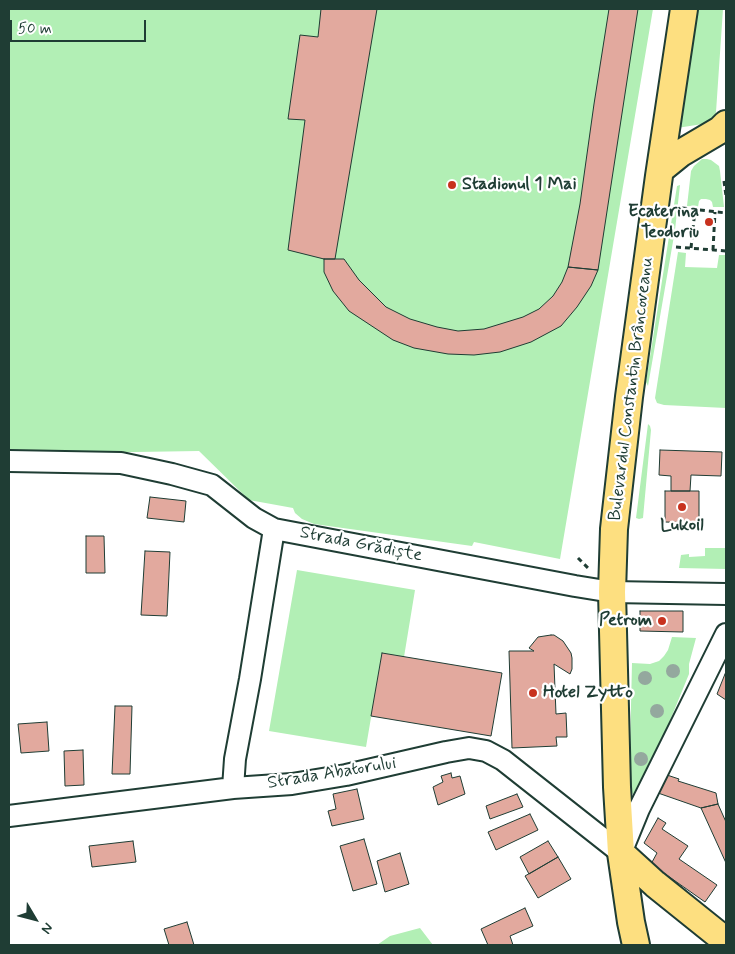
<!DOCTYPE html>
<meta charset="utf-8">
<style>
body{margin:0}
#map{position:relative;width:735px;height:954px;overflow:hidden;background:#fff;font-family:Mynerve,sans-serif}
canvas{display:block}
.frame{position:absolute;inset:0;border:10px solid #1f3d34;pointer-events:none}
.north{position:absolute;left:10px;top:894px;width:50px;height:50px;-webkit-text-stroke:4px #fff;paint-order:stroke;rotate:127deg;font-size:14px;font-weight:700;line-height:20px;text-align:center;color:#1f3d34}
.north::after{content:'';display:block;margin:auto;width:18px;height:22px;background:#1f3d34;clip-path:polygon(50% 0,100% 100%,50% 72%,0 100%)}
.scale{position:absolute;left:10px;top:20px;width:136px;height:22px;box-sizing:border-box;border:2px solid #1f3d34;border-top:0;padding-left:6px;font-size:15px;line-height:18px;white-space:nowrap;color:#1f3d34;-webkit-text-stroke:4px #fff;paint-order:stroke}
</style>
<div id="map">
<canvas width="735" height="954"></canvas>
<div class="frame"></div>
<div class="north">N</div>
<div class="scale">50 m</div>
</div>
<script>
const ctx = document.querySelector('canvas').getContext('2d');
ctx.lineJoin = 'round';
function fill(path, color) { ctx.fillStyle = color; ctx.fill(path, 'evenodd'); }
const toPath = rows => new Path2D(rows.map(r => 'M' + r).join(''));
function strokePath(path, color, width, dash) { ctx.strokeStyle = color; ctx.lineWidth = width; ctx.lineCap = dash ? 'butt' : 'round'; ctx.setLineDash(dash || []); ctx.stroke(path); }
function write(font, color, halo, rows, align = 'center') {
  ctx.font = font + ' Mynerve,sans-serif'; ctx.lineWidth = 4.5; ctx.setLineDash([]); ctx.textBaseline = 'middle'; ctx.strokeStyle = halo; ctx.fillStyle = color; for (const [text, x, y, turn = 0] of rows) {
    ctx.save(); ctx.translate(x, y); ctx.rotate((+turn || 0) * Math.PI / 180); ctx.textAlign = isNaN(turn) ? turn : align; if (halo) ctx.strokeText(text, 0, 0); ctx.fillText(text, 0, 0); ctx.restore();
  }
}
fill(toPath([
 [9,9,653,9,560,559,474,542,472,546,314,524,302,519,295,513,293,508,249,500,199,451,9,454],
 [697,9,723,9,716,112,715,116,709,123,677,128],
 [702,159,707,159,711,160,719,166,720,171,724,207,713,207,712,202,710,200,706,199,701,199,699,201,698,207,687,206,691,171,694,166],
 [680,185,675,230,648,386,646,382,677,186],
 [678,252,686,253,685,267,717,268,719,255,726,255,726,408,664,405,657,403,655,398],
 [648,424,650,426,651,430,643,518,639,519,636,518],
 [705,548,726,548,726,569,679,568,681,555,689,554,689,557,705,556],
 [297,570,415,590,404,657,382,653,366,747,269,731],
 [672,637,696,638,689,664,689,674,642,789,638,793,633,794,629,791,632,663,650,664,659,661,664,656,668,650],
 [420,928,433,945,377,945,390,936]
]), '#b2efb5');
const building = toPath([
 [321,9,377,9,335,259,324,259,288,250,305,120,288,119,300,35,318,37,321,9],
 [609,9,638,9,598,270,568,267,580,204,594,104,609,9],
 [324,259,344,259,359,280,386,307,410,319,437,327,458,331,484,329,523,317,539,309,553,296,562,282,568,267,598,270,591,286,577,307,561,326,531,342,500,352,474,355,448,354,414,348,393,340,349,311,333,291,324,272,324,259],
 [660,450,722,452,721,476,691,475,690,491,671,491,671,476,659,475,660,450],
 [665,491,699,491,699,523,665,522,665,491],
 [150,497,186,501,184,522,147,518,150,497],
 [86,536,104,536,105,573,86,573,86,536],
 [145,551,170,552,167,616,141,615,145,551],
 [640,611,683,611,683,632,640,631,640,611],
 [551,635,554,635,563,641,571,653,572,658,572,669,570,674,554,664,556,714,566,713,567,737,556,737,557,746,512,748,509,651,534,651,529,648,538,637,551,635],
 [382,653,502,673,491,736,371,716,382,653],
 [725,674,726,674,726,700,717,694,725,674],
 [115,706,132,706,130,774,112,774,115,706],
 [47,722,49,751,21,753,18,724,47,722],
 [83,750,84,785,65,786,64,751,83,750],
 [451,773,452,778,460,776,465,794,438,805,433,787,443,782,441,776,451,773],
 [664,774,679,779,678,781,716,793,718,804,701,808,658,793,664,774],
 [357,789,364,819,332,826,328,811,336,809,333,794,357,789],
 [517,794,523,807,490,819,486,806,517,794],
 [718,804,726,822,726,863,701,808,718,804],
 [530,814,538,830,496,850,488,832,530,814],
 [658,818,666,823,662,829,688,846,679,859,717,885,705,902,651,864,657,853,644,843,658,818],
 [364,839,377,884,353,891,340,846,364,839],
 [133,841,136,862,92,867,89,846,133,841],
 [548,841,558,857,529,874,520,857,548,841],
 [400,853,409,884,385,892,377,861,400,853],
 [558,857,571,879,538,898,525,876,558,857],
 [525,908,533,926,510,936,513,945,488,945,481,929,525,908],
 [187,922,194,945,169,945,164,929,187,922]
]);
fill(building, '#e2a99e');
strokePath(building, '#1f3d34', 1);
const minor = toPath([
 [9,461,121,463,172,474,212,485,254,518,274,529,575,586,612,592,726,594],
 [233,788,235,759,250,679,274,529],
 [9,816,233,788,292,784,346,775,446,752,469,748,486,751,503,760,621,853,639,809,726,634]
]);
const major = toPath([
 [660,170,681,153,720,130,726,124],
 [621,853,655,884,726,941],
 [636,945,631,922,621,853,617,787,612,592,614,529,629,397,659,176,684,9]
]);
strokePath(minor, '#1f3d34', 24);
strokePath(major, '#1f3d34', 30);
strokePath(toPath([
 [724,181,726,196],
 [682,208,726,213],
 [676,247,726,251],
 [691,248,695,210],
 [713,250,715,212],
 [578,558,588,568]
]), '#1f3d34', 3, [5, 4]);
strokePath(minor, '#fff', 20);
strokePath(major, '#fddf80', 26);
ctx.fillStyle = '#94a89e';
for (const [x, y] of [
 [673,671],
 [645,678],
 [657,711],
 [641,759]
]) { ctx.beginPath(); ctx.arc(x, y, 7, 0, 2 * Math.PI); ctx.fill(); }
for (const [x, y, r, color] of [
 [452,185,5,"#c8321e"],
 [709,222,5,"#c8321e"],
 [682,507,5,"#c8321e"],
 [662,621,5,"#c8321e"],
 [533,693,5,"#c8321e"]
]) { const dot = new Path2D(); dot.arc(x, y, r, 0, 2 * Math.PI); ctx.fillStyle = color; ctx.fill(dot); strokePath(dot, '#fff', 2); }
write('bold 18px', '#1f3d34', '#fff', [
 ["Stadionul 1 Mai",462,185],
 ["Ecaterina",699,212,"right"],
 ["Teodoriu",699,233,"right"],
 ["Lukoil",682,526,"center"],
 ["Petrom",652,621,"right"],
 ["Hotel Zytto",543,693]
], 'left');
write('18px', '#1f3d34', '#fff', [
 ["Bulevardul Constantin Brâncoveanu",632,389,-83],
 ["Strada Grădiște",361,545,11],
 ["Strada Abatorului",332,774,-9]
]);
</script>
